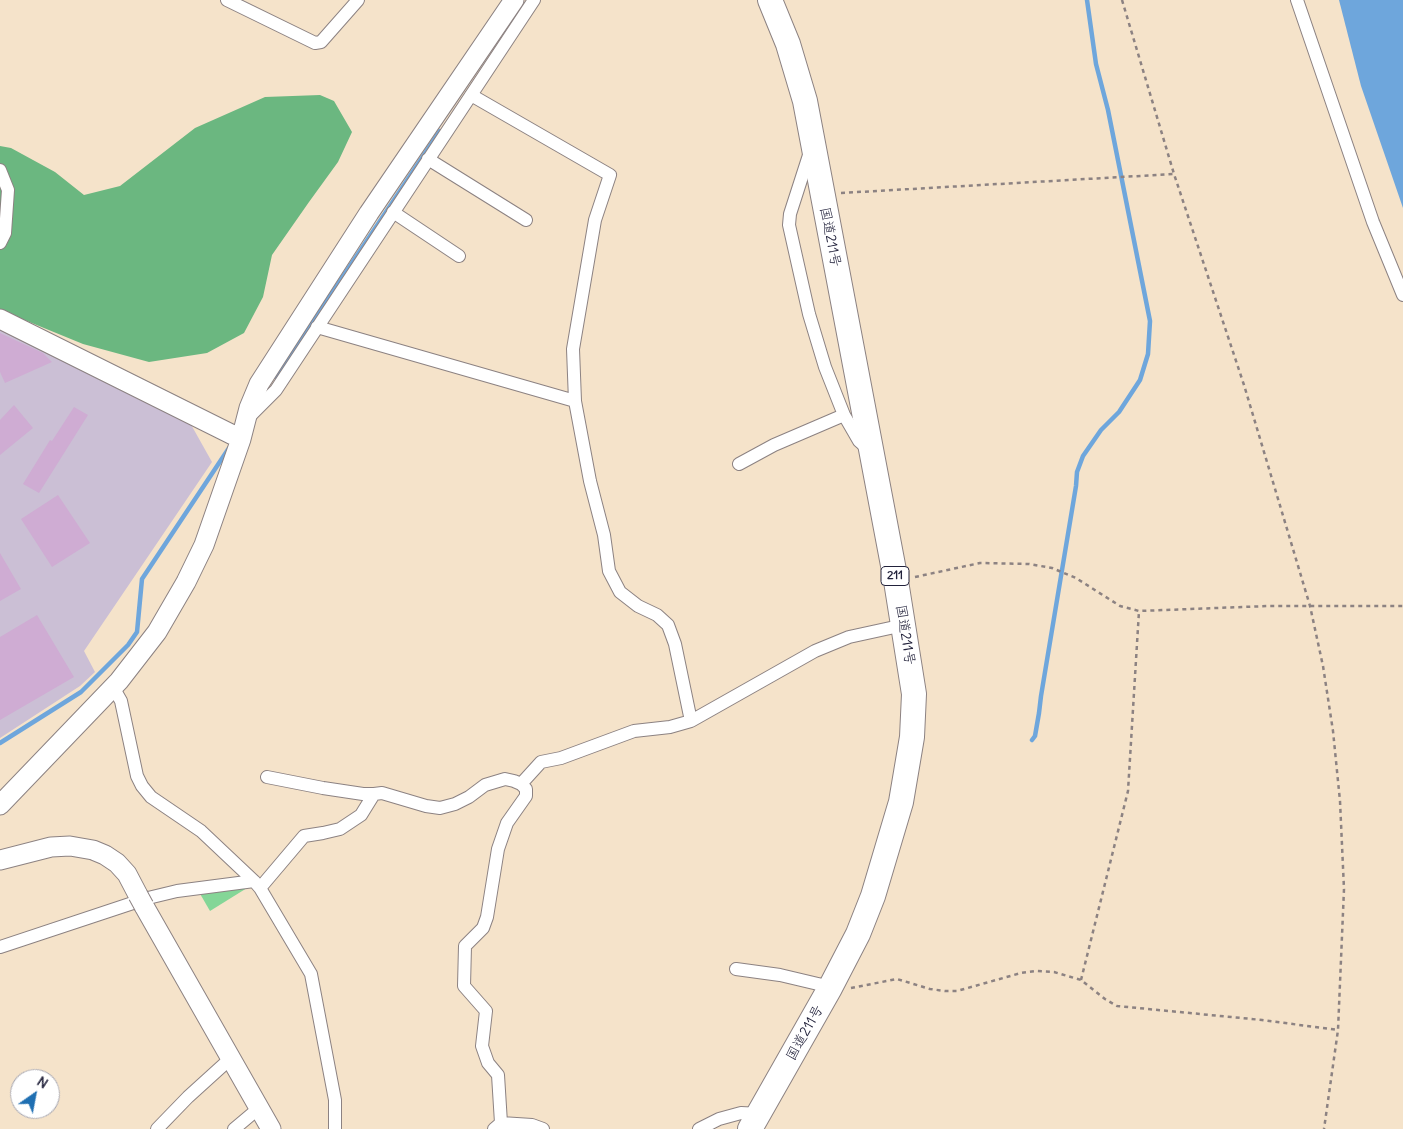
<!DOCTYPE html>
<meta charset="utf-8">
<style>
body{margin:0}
#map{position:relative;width:1403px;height:1129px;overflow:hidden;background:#f5e3ca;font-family:Delius,sans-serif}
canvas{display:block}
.north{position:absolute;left:10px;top:1069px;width:50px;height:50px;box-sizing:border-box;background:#fff;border:1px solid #a7a7b1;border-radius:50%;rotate:33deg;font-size:14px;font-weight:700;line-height:20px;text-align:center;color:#22223b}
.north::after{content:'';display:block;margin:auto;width:18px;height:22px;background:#1f6fb2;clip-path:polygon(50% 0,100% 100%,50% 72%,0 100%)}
</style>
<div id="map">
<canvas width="1403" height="1129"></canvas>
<div class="north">N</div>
</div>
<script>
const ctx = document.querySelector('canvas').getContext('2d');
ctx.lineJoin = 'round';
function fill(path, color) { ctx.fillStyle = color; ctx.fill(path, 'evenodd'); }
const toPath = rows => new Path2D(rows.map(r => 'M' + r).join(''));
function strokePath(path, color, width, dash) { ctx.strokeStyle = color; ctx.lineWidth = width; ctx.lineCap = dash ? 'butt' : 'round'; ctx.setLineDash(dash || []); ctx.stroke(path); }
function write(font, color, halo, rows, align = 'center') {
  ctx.font = font + ' Delius,"Klee One",sans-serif'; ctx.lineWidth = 4; ctx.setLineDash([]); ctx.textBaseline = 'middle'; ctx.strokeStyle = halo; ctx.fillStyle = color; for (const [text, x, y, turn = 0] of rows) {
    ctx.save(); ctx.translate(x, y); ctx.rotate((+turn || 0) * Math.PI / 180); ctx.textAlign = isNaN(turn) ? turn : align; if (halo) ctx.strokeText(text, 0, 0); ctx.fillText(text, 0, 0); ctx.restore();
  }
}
fill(toPath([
 [0,325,189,421,212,462,84,651,95,672,80,686,0,738]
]), '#cbbfd5');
fill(toPath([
 [247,888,210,911,199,892]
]), '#84d697');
fill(toPath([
 [320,95,334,101,352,132,338,162,309,202,272,255,263,297,244,333,207,353,149,362,83,344,0,310,0,146,11,148,55,172,84,195,120,186,195,128,265,97]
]), '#6bb780');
fill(toPath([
 [1339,0,1403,0,1403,208,1361,86]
]), '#6ea6dc');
strokePath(toPath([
 [276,377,440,131],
 [1032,740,1035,736,1039,713,1041,696,1076,486,1077,472,1083,456,1101,430,1119,412,1140,380,1148,354,1150,321,1108,110,1096,64,1087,0],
 [0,743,81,692,128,645,137,632,142,579,229,448]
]), '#6ea6dc', 4.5);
fill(toPath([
 [0,333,43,353,52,362,5,383,0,372],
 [14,405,33,428,0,455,0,420],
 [74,407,88,415,39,493,23,484,50,440,52,441],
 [58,495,90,543,52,567,21,519],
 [0,553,21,589,0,601],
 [37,615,74,677,0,720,0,637]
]), '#cfacd3');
const street = toPath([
 [227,0,315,43,321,42,358,0],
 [1297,0,1373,222,1403,295],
 [471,95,610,175,595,220,573,349,575,401,590,481,604,535,609,571,620,592,638,606,657,615,668,625,675,644,691,721],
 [810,152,790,214,789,225,809,314,825,367,844,415,859,441,867,448],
 [428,159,526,220],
 [0,170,8,190,5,233,0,243],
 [393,212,459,256],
 [317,327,575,401],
 [248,418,276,390,534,0],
 [739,464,774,445,844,415],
 [113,687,121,701,137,776,142,786,151,797,201,831,254,881],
 [267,777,323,788,363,794,374,794],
 [521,784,541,762,561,758,634,731,670,727,691,721,815,651,849,637,904,625],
 [260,888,311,974,335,1100,335,1129],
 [0,947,148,898,177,891,254,881,260,888,304,836,323,833,340,829,361,815,374,794,382,793,426,806,440,808,455,804,469,797,485,785,505,779,514,781,521,784,526,789,526,796,507,823,498,849,487,917,483,928,465,946,464,986,486,1011,482,1046,488,1063,498,1075,501,1123],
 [736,969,780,975,818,984,830,988],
 [157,1129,188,1097,231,1058],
 [234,1129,259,1108],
 [494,1129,501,1123,532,1125,543,1129],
 [699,1129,719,1119,741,1113,760,1114]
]);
const secondary = toPath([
 [0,319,241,439],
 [0,805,119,681,157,632,186,582,204,545,241,439,249,408,259,384,369,213,514,0],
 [0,860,51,847,70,846,93,850,105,855,117,863,127,874,138,895],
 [144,906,271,1129]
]);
const highway = toPath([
 [750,1129,830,988,858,934,873,896,901,802,912,737,914,694,896,581,805,101,788,44,770,0]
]);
strokePath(street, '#8c8282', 14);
strokePath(secondary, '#8c8282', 21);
strokePath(highway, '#8c8282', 26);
strokePath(toPath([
 [1122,0,1174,174,1244,385,1310,606,1323,666,1333,731,1340,801,1344,889,1338,1030,1324,1129],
 [841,193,1174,174],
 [915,577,980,563,1029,564,1052,568,1076,578,1120,606,1139,611,1268,606,1403,606],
 [1081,980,1128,791,1139,611],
 [851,988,897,979,930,989,945,991,957,991,1021,973,1036,971,1054,972,1081,980,1105,999,1117,1006,1262,1020,1338,1030]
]), '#8c8282', 2.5, [4, 4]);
strokePath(street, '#fff', 12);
strokePath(secondary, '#fff', 19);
strokePath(highway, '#fff', 24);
const secondaryBridge = toPath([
 [138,895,144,906]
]);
strokePath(secondaryBridge, '#8c8282', 21, []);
strokePath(secondaryBridge, '#fff', 19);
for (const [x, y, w] of [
 [895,576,28]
]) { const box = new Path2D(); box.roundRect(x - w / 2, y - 9.5, w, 19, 4); ctx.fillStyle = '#fff'; ctx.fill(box); strokePath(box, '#22223b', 1); }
write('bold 12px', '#22223b', null, [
 ["211",895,576]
]);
write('14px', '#22223b', '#fff', [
 ["国道211号",830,237,79],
 ["国道211号",905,635,81],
 ["国道211号",805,1033,-61]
]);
</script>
